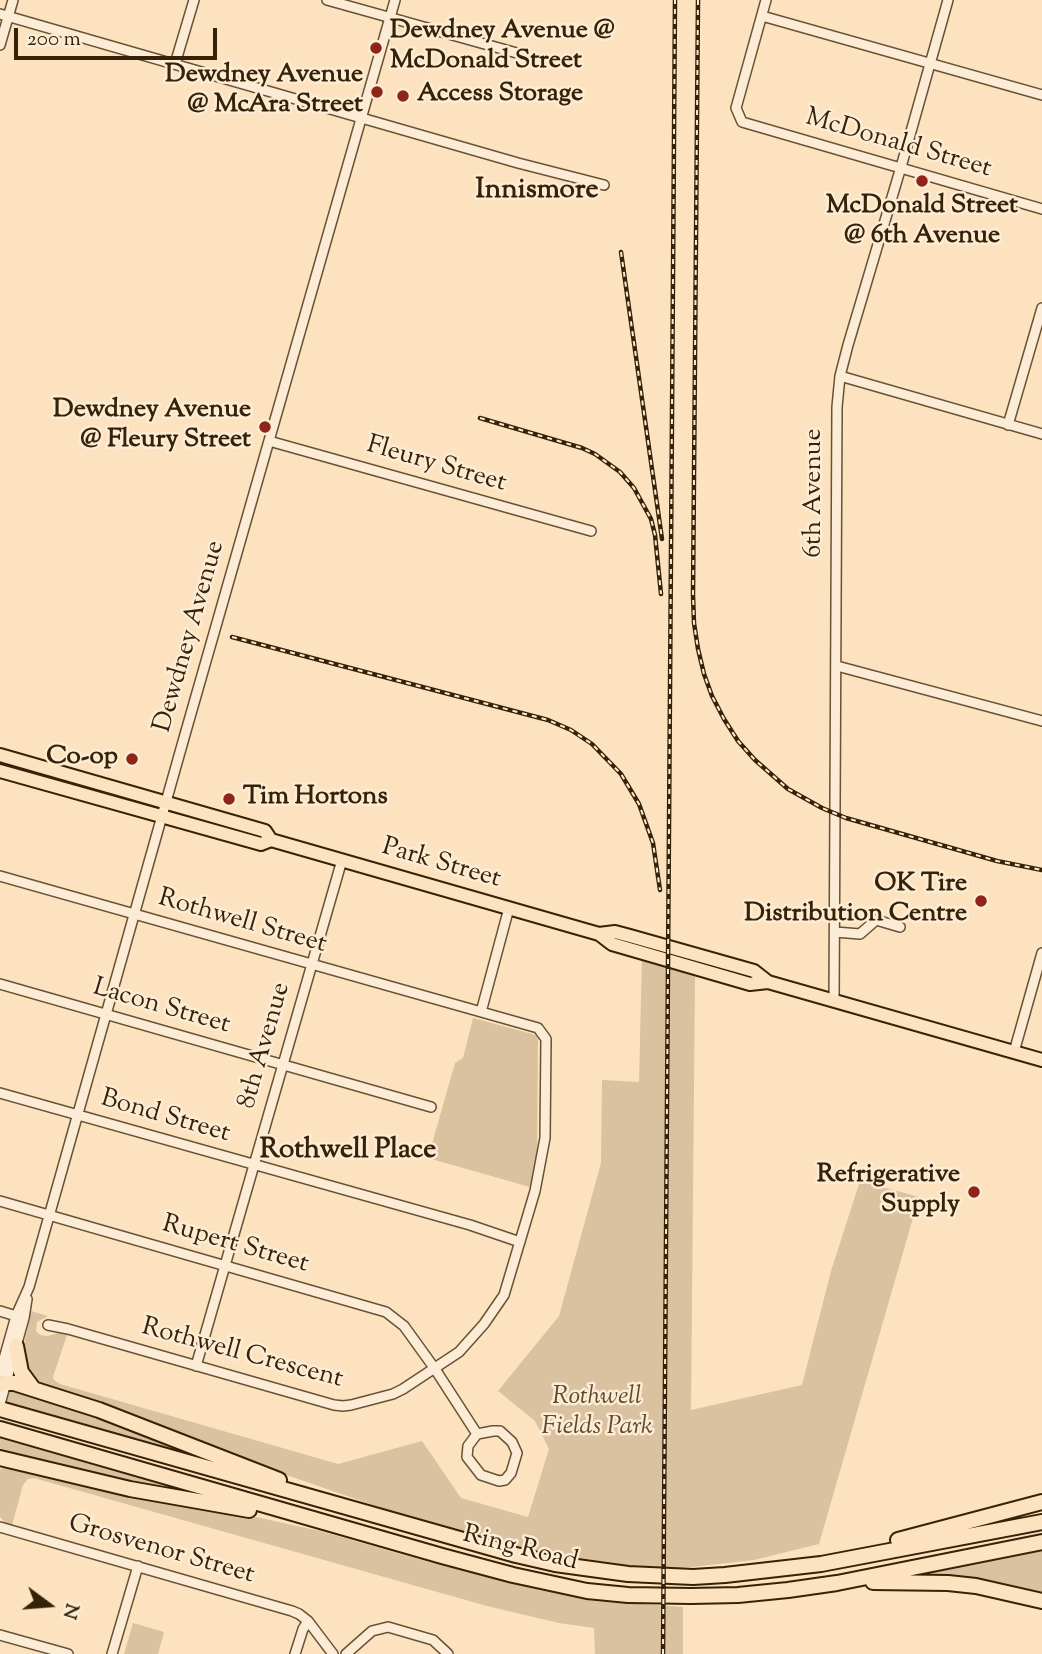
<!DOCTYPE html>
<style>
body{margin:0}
#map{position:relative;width:1042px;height:1654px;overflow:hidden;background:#fce2be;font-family:"Sorts Mill Goudy",serif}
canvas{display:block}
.north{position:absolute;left:14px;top:1570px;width:70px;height:70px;-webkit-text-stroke:5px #fdecd5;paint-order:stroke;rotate:106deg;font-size:19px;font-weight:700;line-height:28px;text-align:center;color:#352207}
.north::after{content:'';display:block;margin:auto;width:24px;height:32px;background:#352207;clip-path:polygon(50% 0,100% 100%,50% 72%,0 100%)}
.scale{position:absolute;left:14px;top:28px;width:203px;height:32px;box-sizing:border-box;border:4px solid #352207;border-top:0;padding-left:9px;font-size:21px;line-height:24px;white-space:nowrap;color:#352207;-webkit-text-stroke:5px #fdecd5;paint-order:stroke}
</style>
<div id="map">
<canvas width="1042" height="1654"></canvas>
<div class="north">N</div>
<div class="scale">200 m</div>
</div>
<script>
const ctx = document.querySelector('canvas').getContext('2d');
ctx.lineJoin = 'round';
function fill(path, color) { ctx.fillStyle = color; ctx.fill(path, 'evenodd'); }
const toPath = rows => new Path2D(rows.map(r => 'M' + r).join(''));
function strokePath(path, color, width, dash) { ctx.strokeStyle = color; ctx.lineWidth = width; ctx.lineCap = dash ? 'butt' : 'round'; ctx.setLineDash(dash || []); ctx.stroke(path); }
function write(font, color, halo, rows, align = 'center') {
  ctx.font = font + ' "Sorts Mill Goudy",serif'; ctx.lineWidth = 5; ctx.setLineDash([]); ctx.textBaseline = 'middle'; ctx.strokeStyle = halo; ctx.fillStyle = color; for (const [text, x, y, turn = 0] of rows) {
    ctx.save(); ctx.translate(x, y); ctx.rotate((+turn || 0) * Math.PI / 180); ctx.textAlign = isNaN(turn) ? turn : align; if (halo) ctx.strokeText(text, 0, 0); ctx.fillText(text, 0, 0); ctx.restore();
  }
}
fill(toPath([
 [642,958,695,975,691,1410,802,1385,831,1271,860,1181,919,1197,819,1544,754,1560,683,1568,630,1569,571,1560,519,1549,396,1513,278,1472,210,1445,43,1385,36,1381,24,1364,24,1344,31,1311,48,1316,37,1322,36,1331,40,1335,47,1336,59,1333,67,1335,53,1377,54,1380,60,1384,338,1464,422,1441,461,1498,528,1517,549,1449,535,1421,498,1391,559,1316,601,1163,602,1080,639,1082],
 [473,1018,536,1035,538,1040,537,1163,530,1187,428,1158,455,1063,463,1058],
 [9,1388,55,1399,223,1464,4,1404],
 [0,1435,227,1501,155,1489,0,1454],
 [9,1467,84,1485,247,1515,320,1531,428,1562,540,1590,595,1601,683,1607,683,1654,595,1654,594,1628,559,1623,487,1606,34,1478,28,1479,23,1485,12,1525,6,1523,0,1517,0,1469],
 [1042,1547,1042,1593,985,1581,937,1576,916,1577,916,1572],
 [133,1623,164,1632,158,1654,124,1654]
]), '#dac19f');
const minor = toPath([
 [327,0,524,55],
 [766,0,736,108,742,122,1042,209],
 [0,14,518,163,604,185],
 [762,16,1042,95],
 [0,45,13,0],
 [175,64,194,0],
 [840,376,1042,434],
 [1008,425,1042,308],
 [269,441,591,531],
 [837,666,1042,721],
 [0,876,538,1028,546,1039,545,1138,535,1191,504,1295,484,1324,459,1352,403,1389,393,1394,351,1405,343,1406,334,1405,68,1329,48,1325],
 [835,932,860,934,876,920,900,927],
 [0,984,431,1107],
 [834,1001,837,407,840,376,848,345,901,167,948,0],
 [481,1012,509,908],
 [1014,1052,1042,953],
 [0,1093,470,1225,520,1242],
 [0,1201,386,1312,404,1326,435,1369,477,1434],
 [0,1311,16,1316],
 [196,1366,342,860],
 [0,1373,16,1316,29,1287,184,738,395,0],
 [0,1404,24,1318,27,1299],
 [493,1431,500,1431,512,1442,517,1453,511,1473,505,1480,499,1481,481,1475,467,1457,468,1446,477,1434,493,1431],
 [0,1527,292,1611,299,1614,308,1621,333,1654],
 [0,1635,68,1654],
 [112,1654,138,1566],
 [295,1654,303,1629,308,1621],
 [346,1654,372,1631,388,1627,433,1640,448,1654]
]);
const major = toPath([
 [0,755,265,831,271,840,599,934,612,944,750,984,768,982],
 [0,771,261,844,271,840],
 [599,934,615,932,630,936,754,971,768,982,1042,1060]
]);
const highway = toPath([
 [16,1346,21,1372,32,1387],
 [0,1385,6,1383,14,1383,99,1410,279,1480],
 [0,1409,516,1555,555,1564,628,1574,693,1577,725,1575,821,1564,1042,1522],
 [0,1429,442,1556,513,1575,587,1591,628,1595,691,1596,738,1595,788,1590,837,1583,1042,1542],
 [0,1458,130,1489,249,1510],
 [898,1540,1042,1502],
 [873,1582,948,1583,976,1586,1042,1601]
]);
strokePath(minor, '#675235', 12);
strokePath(major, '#352207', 16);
strokePath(highway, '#352207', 18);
strokePath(minor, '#fdecd5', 9);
strokePath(major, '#fce2be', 12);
strokePath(highway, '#fce2be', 14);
const rail = toPath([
 [698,0,693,595,694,623,698,649,704,674,712,696,724,719,738,741,755,760,788,789,822,808,846,818,997,861,1042,870],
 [621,252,662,539],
 [480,418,582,448,595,454,620,472,634,488,651,519,655,535,661,594],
 [232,637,548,720,571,730,592,744,621,774,639,804,653,843,660,890],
 [663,1654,675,0]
]);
strokePath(rail, '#352207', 4.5);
strokePath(rail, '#fdecd5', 2, [5]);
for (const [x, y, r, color] of [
 [376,48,7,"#8f2418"],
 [377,92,7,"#8f2418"],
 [403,96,7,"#8f2418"],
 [922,181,7,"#8f2418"],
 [265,427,7,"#8f2418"],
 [132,759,7,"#8f2418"],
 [229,799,7,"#8f2418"],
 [981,901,7,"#8f2418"],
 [974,1192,7,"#8f2418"]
]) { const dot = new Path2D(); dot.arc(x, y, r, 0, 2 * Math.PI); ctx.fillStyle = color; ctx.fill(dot); strokePath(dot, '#fdecd5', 2.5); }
write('bold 26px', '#352207', '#fdecd5', [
 ["Dewdney Avenue @",390,33,"left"],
 ["McDonald Street",390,63,"left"],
 ["Dewdney Avenue",363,77],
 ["@ McAra Street",363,107],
 ["Access Storage",417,96,"left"],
 ["McDonald Street",922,208,"center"],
 ["@ 6th Avenue",922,238,"center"],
 ["Dewdney Avenue",251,412],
 ["@ Fleury Street",251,442],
 ["Co-op",118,759],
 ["Tim Hortons",243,799,"left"],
 ["OK Tire",967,886],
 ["Distribution Centre",967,916],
 ["Refrigerative",960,1177],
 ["Supply",960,1207]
], 'right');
write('26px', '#352207', '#fdecd5', [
 ["McDonald Street",898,145,16],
 ["Fleury Street",436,466,16],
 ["6th Avenue",816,493,-90],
 ["Dewdney Avenue",191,637,-74],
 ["Park Street",441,865,16],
 ["Rothwell Street",242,923,16],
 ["Lacon Street",161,1008,16],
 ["8th Avenue",266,1046,-74],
 ["Bond Street",165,1118,16],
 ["Rupert Street",235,1246,16],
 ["Rothwell Crescent",242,1355,15],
 ["Ring Road",520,1550,14],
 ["Grosvenor Street",161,1551,16]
]);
write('italic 26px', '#5e4a2d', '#fdecd5', [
 ["Rothwell",597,1399],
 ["Fields Park",597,1429]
]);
write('bold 28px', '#352207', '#fdecd5', [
 ["Innismore",537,192],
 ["Rothwell Place",348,1152]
]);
</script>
